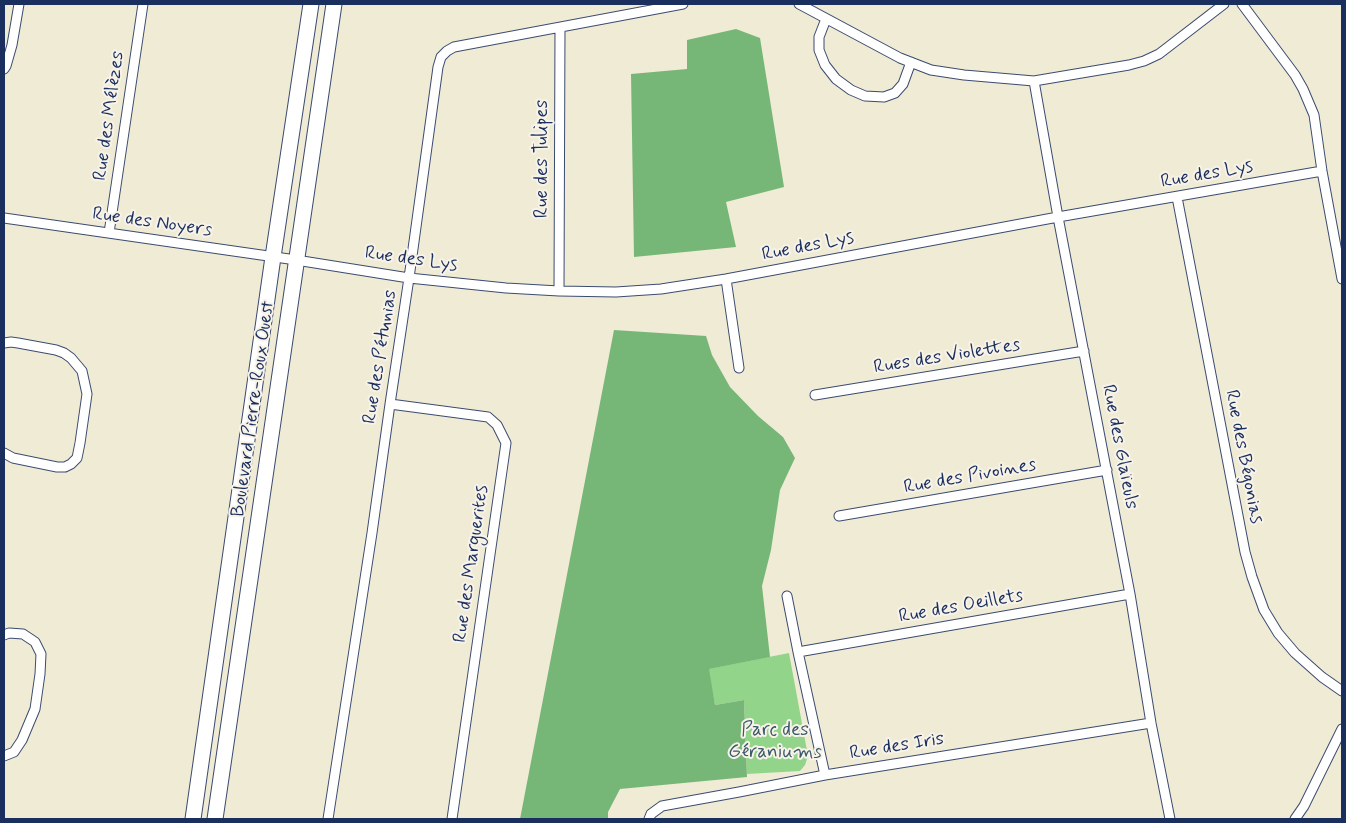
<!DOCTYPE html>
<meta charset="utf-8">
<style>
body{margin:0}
#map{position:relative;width:1346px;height:823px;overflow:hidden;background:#f0ebd5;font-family:Mynerve,sans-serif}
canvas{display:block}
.frame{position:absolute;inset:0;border:5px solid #1b2f5e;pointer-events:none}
</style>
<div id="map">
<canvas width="1346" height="823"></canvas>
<div class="frame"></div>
</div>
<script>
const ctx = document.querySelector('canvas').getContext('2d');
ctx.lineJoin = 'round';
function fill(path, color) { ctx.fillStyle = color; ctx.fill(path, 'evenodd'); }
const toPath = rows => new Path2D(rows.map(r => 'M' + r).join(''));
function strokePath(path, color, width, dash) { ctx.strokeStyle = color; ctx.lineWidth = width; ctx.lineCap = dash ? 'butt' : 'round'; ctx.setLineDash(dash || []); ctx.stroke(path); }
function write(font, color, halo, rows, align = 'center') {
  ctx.font = font + ' Mynerve,sans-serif'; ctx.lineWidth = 4; ctx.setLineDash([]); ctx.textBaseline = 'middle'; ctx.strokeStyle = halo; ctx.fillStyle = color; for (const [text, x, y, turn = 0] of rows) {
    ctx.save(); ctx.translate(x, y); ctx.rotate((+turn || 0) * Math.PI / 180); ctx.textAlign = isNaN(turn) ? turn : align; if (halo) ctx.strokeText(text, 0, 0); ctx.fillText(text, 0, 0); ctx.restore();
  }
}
fill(toPath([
 [789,653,808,756,805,765,800,771,747,774,744,700,715,705,708,669]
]), '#93d48b');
fill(toPath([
 [736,29,760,38,784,187,726,202,736,247,634,257,631,74,687,69,687,40],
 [614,330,706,336,712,355,730,387,758,416,783,437,795,458,780,490,771,550,762,586,770,657,709,669,715,705,744,700,747,777,620,789,608,812,608,819,520,819]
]), '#76b677');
const minor = toPath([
 [799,4,900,58,931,70,964,75,1034,81,1129,65,1144,61,1159,54,1224,4],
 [1242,4,1295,75,1303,89,1314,115,1322,171,1342,279],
 [826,19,819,37,819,50,825,65,836,79,851,90,865,96,884,97,895,93,903,84,911,62],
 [4,69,6,66,12,45,19,4],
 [1034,81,1058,217,1130,594,1151,723,1170,819],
 [1177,197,1245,552,1252,577,1264,610,1278,633,1295,653,1322,677,1342,691],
 [4,218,296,260,409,278,506,288,559,291,616,292,661,289,726,279,1058,217,1322,171],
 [109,233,143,4],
 [726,279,739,368],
 [559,291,560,28],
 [4,343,11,342,18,343,56,350,64,353,71,358,82,371,87,394,80,443,77,458,71,464,65,467,57,467,13,458,4,453],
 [815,395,1084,351],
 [390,404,488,417,497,425,506,443,452,819],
 [839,516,1107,470],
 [787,596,798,652,825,775],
 [4,635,9,633,23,634,35,642,41,654,40,674,35,709,22,740,14,752,4,756],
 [798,652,1130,594],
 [328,819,372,533,390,404,409,278,438,67,441,57,447,51,454,47,683,4],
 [649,819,651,814,662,806,739,792,825,775,1151,723],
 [1295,819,1304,806,1342,729]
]);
const primary = toPath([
 [193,819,273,257,311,4],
 [215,819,334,4]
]);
strokePath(minor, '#3b4b70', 11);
strokePath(primary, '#3b4b70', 17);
strokePath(minor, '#fff', 9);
strokePath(primary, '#fff', 15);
write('19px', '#1b2f5e', '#f7f3e8', [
 ["Rue des Mélèzes",110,116,-82],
 ["Rue des Tulipes",543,159,-90],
 ["Rue des Lys",1207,175,-10],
 ["Rue des Noyers",152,223,8],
 ["Rue des Lys",808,247,-11],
 ["Rue des Lys",411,260,8],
 ["Rue des Pétunias",381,357,-81],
 ["Rues des Violettes",947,357,-9],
 ["Boulevard Pierre-Roux Ouest",254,409,-82],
 ["Rue des Glaïeuls",1119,447,79],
 ["Rue des Bégonias",1243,457,79],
 ["Rue des Pivoines",970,477,-10],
 ["Rue des Marguerites",472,564,-82],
 ["Rue des Oeillets",961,607,-10],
 ["Rue des Iris",897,747,-9]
]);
write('19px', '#395869', '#f7f3e8', [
 ["Parc des",775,731],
 ["Géraniums",775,753]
]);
</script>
